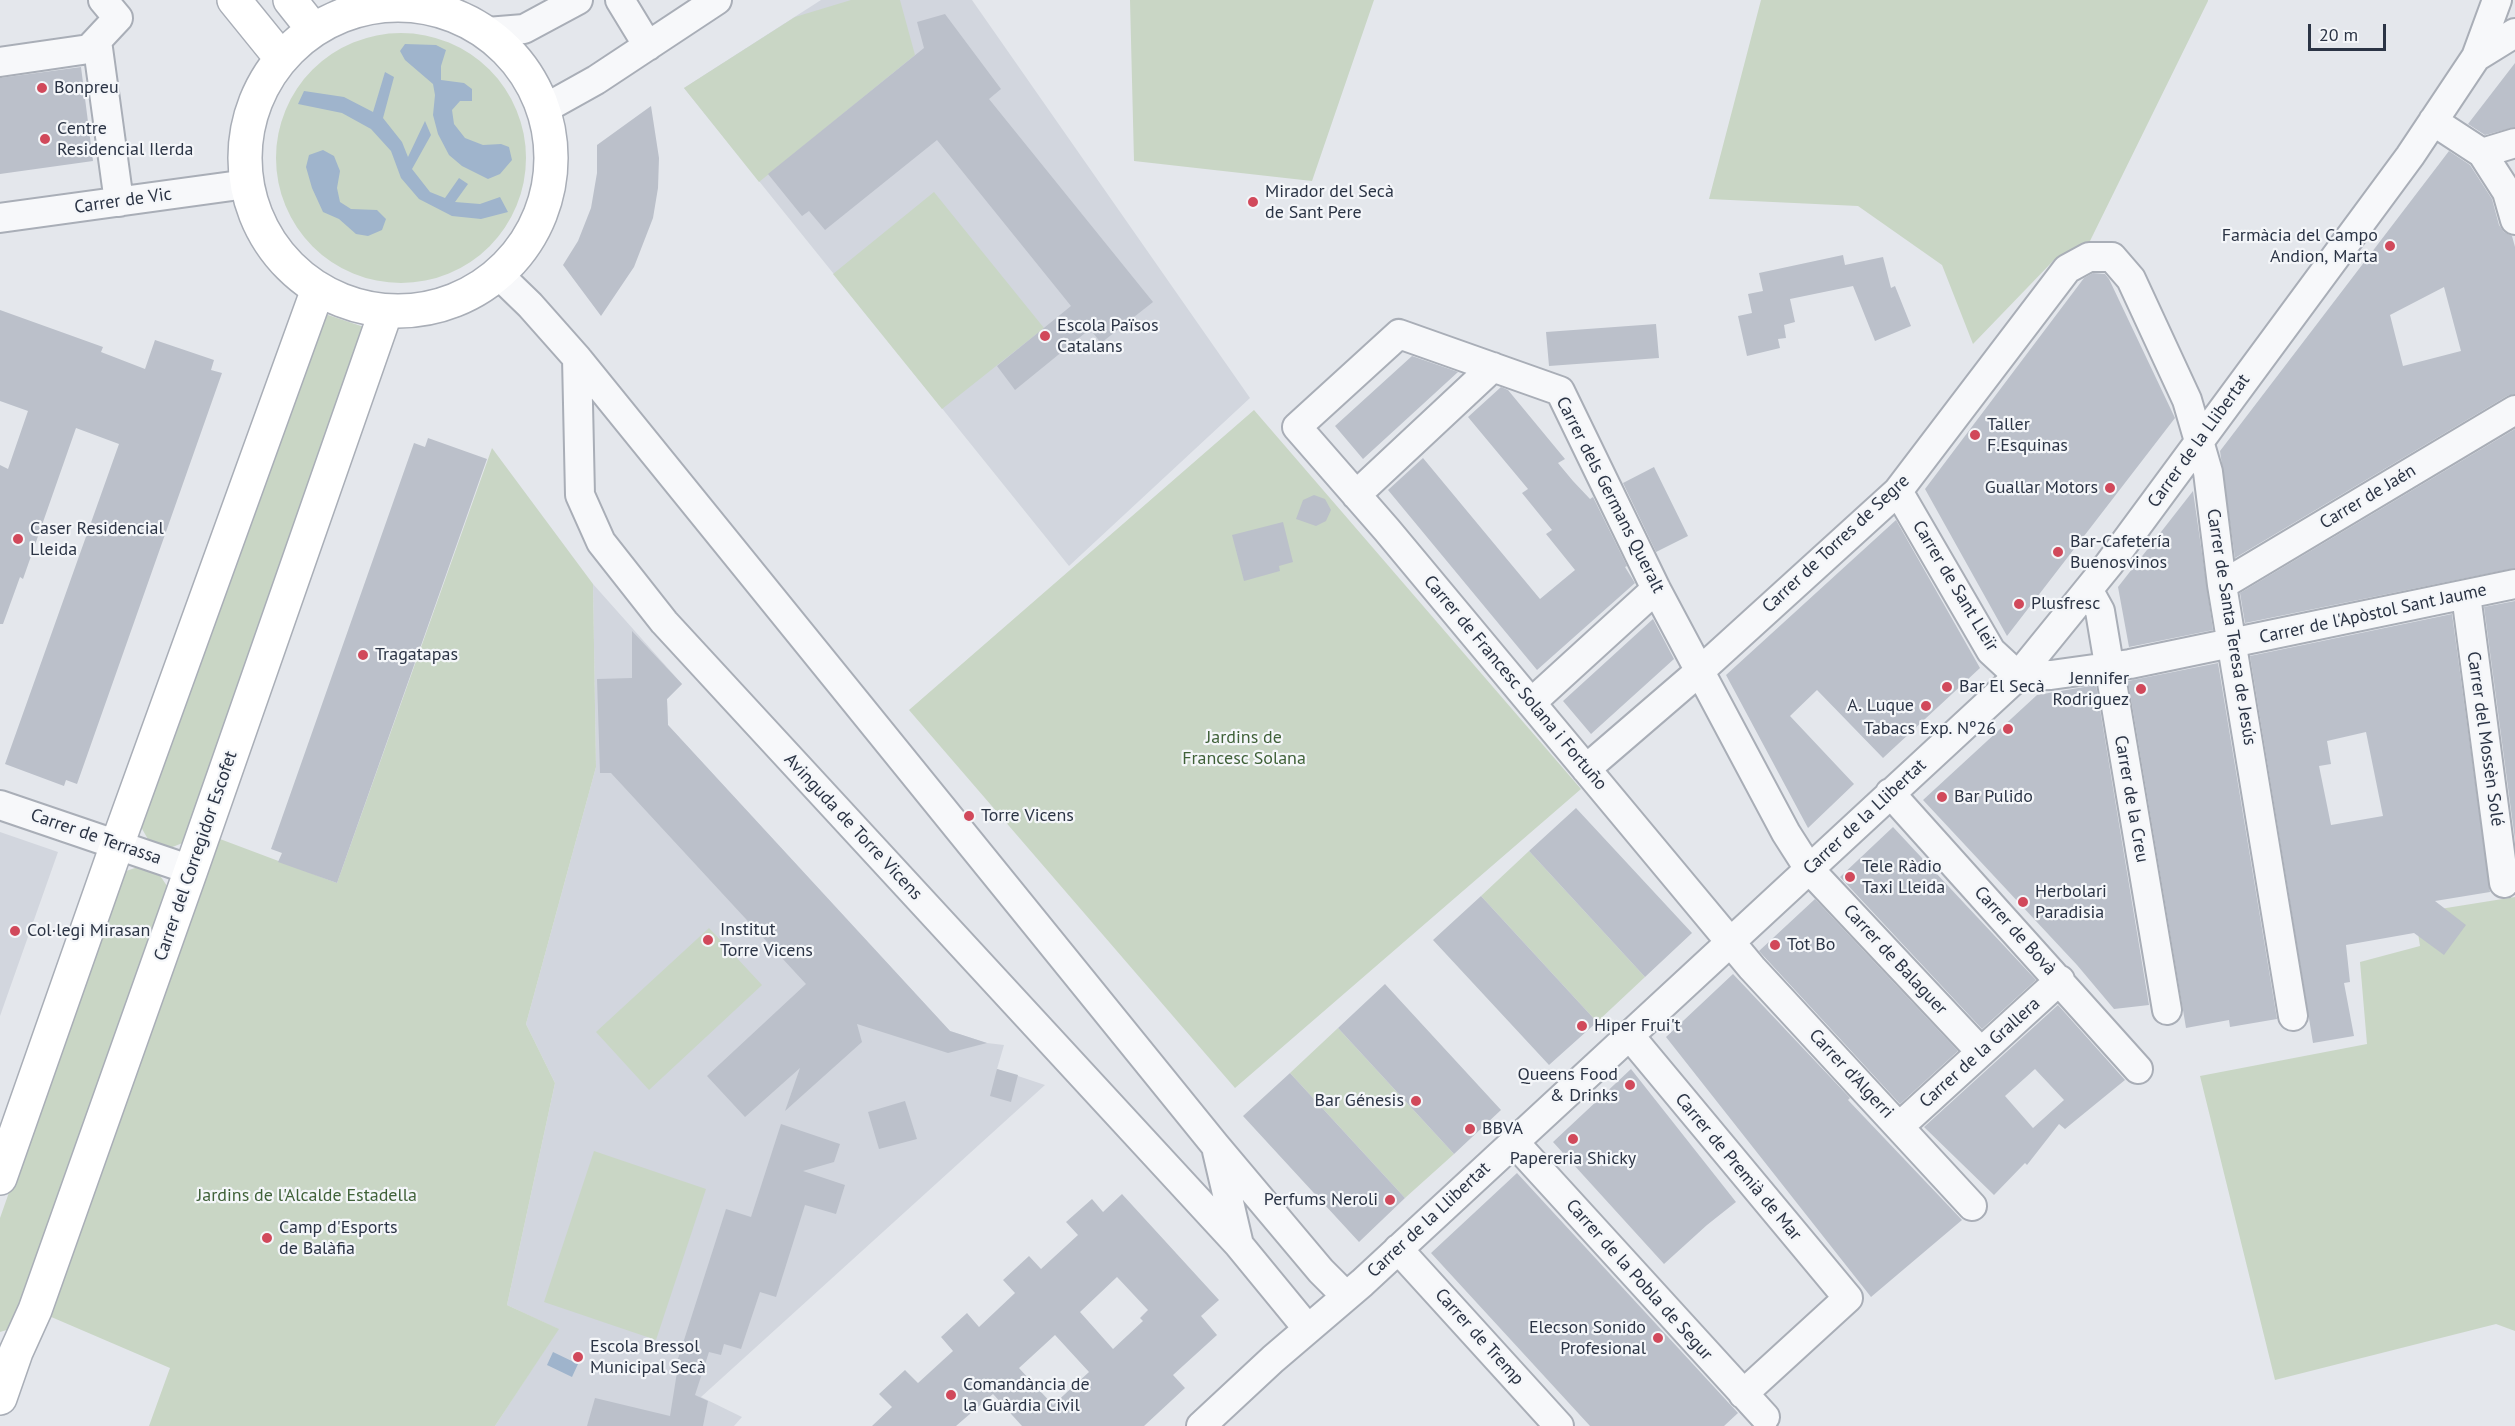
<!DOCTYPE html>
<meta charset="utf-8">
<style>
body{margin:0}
#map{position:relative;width:2515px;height:1426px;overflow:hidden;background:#e4e7ec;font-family:"PT Sans",sans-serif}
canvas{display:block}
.scale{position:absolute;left:2308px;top:24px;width:78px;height:27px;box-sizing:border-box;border:3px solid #2b3445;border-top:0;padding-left:8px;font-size:18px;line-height:21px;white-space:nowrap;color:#2b3445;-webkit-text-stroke:4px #f4f6f9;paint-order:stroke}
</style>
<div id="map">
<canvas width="2515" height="1426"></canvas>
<div class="scale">20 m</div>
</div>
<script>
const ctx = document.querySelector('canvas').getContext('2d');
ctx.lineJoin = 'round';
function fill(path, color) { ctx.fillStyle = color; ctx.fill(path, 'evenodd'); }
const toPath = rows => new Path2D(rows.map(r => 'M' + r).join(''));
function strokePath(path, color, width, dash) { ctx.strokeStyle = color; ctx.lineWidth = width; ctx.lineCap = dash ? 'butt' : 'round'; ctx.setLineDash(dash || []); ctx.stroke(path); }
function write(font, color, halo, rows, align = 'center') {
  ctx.font = font + ' "PT Sans",sans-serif'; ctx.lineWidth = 4.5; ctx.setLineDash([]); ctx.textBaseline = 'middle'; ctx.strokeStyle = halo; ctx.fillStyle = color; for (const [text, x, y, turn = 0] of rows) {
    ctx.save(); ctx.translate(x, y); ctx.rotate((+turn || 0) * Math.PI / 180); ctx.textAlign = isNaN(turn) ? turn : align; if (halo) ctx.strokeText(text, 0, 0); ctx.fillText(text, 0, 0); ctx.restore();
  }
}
fill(toPath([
 [821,0,972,0,1250,398,1069,566,684,88],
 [593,584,682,684,667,699,668,725,950,1031,987,1043,1004,1045,997,1069,1045,1085,701,1397,742,1417,734,1426,495,1426,558,1329,507,1305,555,1083,526,1024,596,767],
 [0,832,58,852,0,1016]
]), '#d2d6de');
fill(toPath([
 [851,0,900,0,915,55,759,182,684,88,795,17],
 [1130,0,1374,0,1312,181,1134,161],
 [1761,0,2208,0,2208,1,2090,241,2054,260,1973,344,1942,265,1858,206,1709,199],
 '276 158a125 125 0 1 1 250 0a125 125 0 1 1-250 0Z',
 [934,192,1044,328,942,409,833,274],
 [325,314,364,327,185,842,170,848,149,841,141,827],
 [1254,410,1581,789,1235,1088,909,710],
 [492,448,593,584,596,767,526,1024,555,1083,507,1305,559,1329,495,1426,149,1426,170,1368,35,1310,204,833,337,883],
 [1529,851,1645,977,1597,1022,1481,896],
 [138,867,159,874,167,886,167,893,17,1322,10,1329,0,1332,0,1218,119,880,126,871],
 [2515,897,2515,1331,2496,1324,2275,1380,2200,1076,2367,1044,2360,962,2420,946,2415,913],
 [709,928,762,985,649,1090,596,1032],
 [1338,1028,1454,1154,1405,1198,1290,1073],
 [594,1151,706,1189,656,1340,544,1302]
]), '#c9d6c5');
fill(toPath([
 [405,44,436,45,446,50,441,66,441,80,464,83,472,89,472,101,460,101,452,110,454,124,465,138,483,145,501,144,509,147,512,160,500,174,488,179,462,166,449,155,438,134,433,115,435,95,433,84,405,60,400,51],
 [385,72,394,77,383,118,402,142,408,157,425,121,431,135,412,169,430,192,445,198,459,178,468,184,455,202,480,204,500,197,508,212,481,219,452,216,419,199,401,178,391,151,371,129,342,113,298,104,304,91,344,97,373,112],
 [323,150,334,156,340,171,337,188,340,202,351,209,377,210,386,219,382,230,368,236,356,234,339,219,323,212,312,188,306,167,309,155],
 [553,1352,578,1364,572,1377,547,1365]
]), '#9fb4cc');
fill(toPath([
 [945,14,1001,89,989,99,1153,302,1101,343,1090,329,1015,390,997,366,1071,306,937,140,825,230,809,211,802,216,768,174,924,48,917,22],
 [2515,63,2515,127,2485,135,2468,124],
 [81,67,93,161,0,174,0,78],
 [651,106,659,158,658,188,653,218,634,267,601,316,563,265,578,241,591,208,597,173,597,145],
 [2449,151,2470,165,2492,199,2499,225,2504,232,2512,236,2515,247,2515,394,2507,396,2235,558,2220,451],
 [2444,287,2461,351,2403,366,2390,315],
 [1843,255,1845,265,1883,257,1891,288,1895,286,1911,326,1875,341,1853,286,1790,299,1795,322,1784,325,1786,338,1778,339,1780,348,1747,356,1738,316,1752,313,1748,294,1763,291,1759,273],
 [2093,273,2105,274,2109,279,2175,418,2007,636,1925,489,2084,278],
 [0,310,103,347,101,352,145,369,155,340,214,360,211,370,222,373,77,784,66,780,64,786,5,764,119,444,76,428,23,579,20,577,3,624,0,624,0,465,8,469,28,411,0,401],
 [1656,324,1659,358,1549,366,1546,332],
 [1412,356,1458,372,1363,459,1335,426],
 [1501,387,1508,390,1565,459,1558,463,1573,481,1590,499,1593,497,1627,566,1625,567,1635,583,1537,670,1388,490,1423,458,1540,599,1575,570,1546,534,1552,530,1522,493,1528,489,1468,417],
 [2515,429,2515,568,2245,623,2240,593],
 [428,438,487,459,337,883,278,862,282,853,271,849,414,443,425,447],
 [1654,467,1688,536,1656,552,1623,483],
 [2193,491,2213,630,2129,647,2118,587],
 [1314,495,1325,499,1331,510,1326,521,1316,526,1296,519,1303,500],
 [1896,520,1980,668,1883,758,1817,690,1790,716,1854,784,1808,828,1726,675],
 [1283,522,1293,562,1279,566,1280,571,1244,581,1232,535],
 [2515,601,2515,840,2484,607],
 [2452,614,2490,892,2435,901,2466,925,2444,955,2414,933,2346,945,2350,982,2344,983,2354,1036,2313,1043,2250,656],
 [2366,732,2383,816,2331,825,2319,766,2331,764,2327,741],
 [1653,619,1674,659,1591,734,1563,701],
 [632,631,682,684,667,699,668,725,950,1031,987,1043,948,1053,857,1024,862,1042,785,1111,800,1068,745,1117,707,1076,806,984,611,773,600,773,597,679,632,678],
 [2218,663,2277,1019,2230,1027,2229,1020,2186,1028,2128,681],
 [2096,685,2149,1005,2114,1009,2077,965,1923,800,2037,695],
 [1576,808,1692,933,1645,977,1529,851],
 [1893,827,2036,980,1982,1029,1840,877],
 [1481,896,1597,1022,1549,1065,1433,940],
 [1815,899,1958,1051,1900,1104,1759,951],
 [1733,974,1850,1098,1848,1100,1962,1220,1871,1297,1666,1037],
 [1385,984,1501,1110,1454,1154,1338,1028],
 [2058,1005,2125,1080,2065,1129,2059,1124,2027,1165,2025,1163,1994,1195,1924,1127],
 [2035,1069,2064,1100,2033,1128,2005,1096],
 [997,1069,1018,1075,1011,1102,990,1096],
 [1631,1069,1736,1202,1707,1225,1664,1264,1553,1142],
 [1290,1073,1405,1198,1359,1242,1243,1116],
 [905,1101,917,1139,879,1149,868,1112],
 [781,1124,840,1144,834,1162,803,1171,845,1185,836,1214,805,1205,776,1297,760,1292,741,1349,724,1344,721,1355,709,1352,695,1395,708,1401,703,1426,587,1426,595,1398,670,1416,678,1366,676,1365,726,1209,751,1217],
 [1517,1173,1738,1413,1724,1426,1590,1426,1431,1253],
 [1122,1194,1219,1300,1201,1316,1217,1335,1173,1375,1185,1388,1144,1426,1022,1426,993,1394,956,1426,872,1426,892,1407,879,1394,905,1370,918,1383,953,1351,941,1337,967,1313,979,1327,1015,1293,1003,1280,1029,1256,1041,1269,1078,1235,1066,1222,1092,1199,1103,1212],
 [1117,1277,1148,1310,1140,1318,1143,1321,1113,1349,1080,1312],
 [1055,1335,1089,1372,1053,1405,1019,1368]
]), '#bbc0ca');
const street = toPath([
 [620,0,648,46],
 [487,32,524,29,578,0],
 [97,41,119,202],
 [2476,57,2497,0],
 [0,62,89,49,118,18,103,0],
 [544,109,596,80,717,0],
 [2433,121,2482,153,2507,192,2515,220],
 [2482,153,2515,143],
 [0,218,247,184],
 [499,275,530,305,577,358,1215,1145,1321,1271,1346,1296],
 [577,358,580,495,601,542,664,622,1239,1245],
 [1898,491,1991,651,2018,676,2051,675,2130,664,2515,584],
 [1356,495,1493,367],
 [2222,585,2515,410],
 [2089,591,2100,611,2167,1010],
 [2466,595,2504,883],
 [1531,703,1656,589],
 [1586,769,1701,670,1898,491,2067,269,2089,257,2112,257,2131,279,2187,400,2208,472,2222,585,2293,1016],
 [1890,793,2138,1069],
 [0,805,191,870],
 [1629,1035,1848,1298,1743,1394],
 [1900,1126,2060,980],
 [1514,1142,1765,1417],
 [1217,1151,1239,1245,1308,1329],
 [1972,1206,1752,968,1387,530,1297,427,1399,334,1560,391,1656,589,1786,833,1809,869,1981,1052],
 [1398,1249,1559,1426],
 [1201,1426,1273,1359,1362,1283,2018,676,2109,564,2410,156,2476,57,2515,33]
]);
const secondary = toPath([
 [234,0,281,58],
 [290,0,313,29],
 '245 158a153 153 0 1 1 306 0a153 153 0 1 1-306 0Z',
 [0,1178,117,845,318,289],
 [0,1398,16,1352,35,1310,191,870,386,311]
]);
strokePath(street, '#a9aeb7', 32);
strokePath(secondary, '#a9aeb7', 36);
strokePath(street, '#f7f8fa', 28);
strokePath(secondary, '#fff', 33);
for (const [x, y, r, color] of [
 [42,88,6,"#d1495b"],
 [45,139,6,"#d1495b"],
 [1253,202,6,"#d1495b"],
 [2390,246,6,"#d1495b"],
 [1045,336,6,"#d1495b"],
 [1975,435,6,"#d1495b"],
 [2110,488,6,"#d1495b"],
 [18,539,6,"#d1495b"],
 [2058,552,6,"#d1495b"],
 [2019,604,6,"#d1495b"],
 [363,655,6,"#d1495b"],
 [1947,687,6,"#d1495b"],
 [2141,689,6,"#d1495b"],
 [1926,706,6,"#d1495b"],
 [2008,729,6,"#d1495b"],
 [1942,797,6,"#d1495b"],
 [969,816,6,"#d1495b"],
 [1850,877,6,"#d1495b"],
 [2023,902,6,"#d1495b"],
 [15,931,6,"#d1495b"],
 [708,940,6,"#d1495b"],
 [1775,945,6,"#d1495b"],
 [1582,1026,6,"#d1495b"],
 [1630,1085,6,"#d1495b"],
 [1416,1101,6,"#d1495b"],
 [1470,1129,6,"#d1495b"],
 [1573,1139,6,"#d1495b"],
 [1390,1200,6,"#d1495b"],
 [267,1238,6,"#d1495b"],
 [1658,1338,6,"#d1495b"],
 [578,1357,6,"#d1495b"],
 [951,1395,6,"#d1495b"]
]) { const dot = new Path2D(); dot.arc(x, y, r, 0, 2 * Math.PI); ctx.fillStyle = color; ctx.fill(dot); strokePath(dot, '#f4f6f9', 2); }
write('18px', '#2b3445', '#f4f6f9', [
 ["Bonpreu",54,88],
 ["Centre",57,129],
 ["Residencial Ilerda",57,150],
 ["Mirador del Secà",1265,192],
 ["de Sant Pere",1265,213],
 ["Farmàcia del Campo",2378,236,"right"],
 ["Andion, Marta",2378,257,"right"],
 ["Escola Països",1057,326],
 ["Catalans",1057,347],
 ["Taller",1987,425],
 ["F.Esquinas",1987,446],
 ["Guallar Motors",2098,488,"right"],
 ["Caser Residencial",30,529],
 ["Lleida",30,550],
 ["Bar-Cafetería",2070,542],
 ["Buenosvinos",2070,563],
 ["Plusfresc",2031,604],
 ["Tragatapas",375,655],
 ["Jennifer",2129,679,"right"],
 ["Rodriguez",2129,700,"right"],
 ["Bar El Secà",1959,687],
 ["A. Luque",1914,706,"right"],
 ["Tabacs Exp. Nº26",1996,729,"right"],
 ["Bar Pulido",1954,797],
 ["Torre Vicens",981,816],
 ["Tele Ràdio",1862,867],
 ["Taxi Lleida",1862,888],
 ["Herbolari",2035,892],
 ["Paradisia",2035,913],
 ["Institut",720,930],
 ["Torre Vicens",720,951],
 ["Col·legi Mirasan",27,931],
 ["Tot Bo",1787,945],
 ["Hiper Frui't",1594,1026],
 ["Queens Food",1618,1075,"right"],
 ["& Drinks",1618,1096,"right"],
 ["Bar Génesis",1404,1101,"right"],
 ["BBVA",1482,1129],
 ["Papereria Shicky",1573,1159,"center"],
 ["Perfums Neroli",1378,1200,"right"],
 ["Camp d'Esports",279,1228],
 ["de Balàfia",279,1249],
 ["Elecson Sonido",1646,1328,"right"],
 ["Profesional",1646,1349,"right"],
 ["Escola Bressol",590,1347],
 ["Municipal Secà",590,1368],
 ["Comandància de",963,1385],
 ["la Guàrdia Civil",963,1406]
], 'left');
write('18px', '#2b3445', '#f4f6f9', [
 ["Carrer de Vic",123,201,-8],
 ["Carrer de la Llibertat",2199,441,-54],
 ["Carrer dels Germans Queralt",1610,495,63],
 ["Carrer de Jaén",2368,497,-31],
 ["Carrer de Torres de Segre",1836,544,-43],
 ["Carrer de Sant Lleïr",1955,586,59],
 ["Carrer de l'Apòstol Sant Jaume",2373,614,-12],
 ["Carrer de Santa Teresa de Jesús",2231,627,81],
 ["Carrer de Francesc Solana i Fortuño",1515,683,50],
 ["Carrer del Mossèn Solé",2485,739,82],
 ["Carrer de la Creu",2131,799,80],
 ["Carrer de la Llibertat",1865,817,-43],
 ["Avinguda de Torre Vicens",853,827,47],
 ["Carrer de Terrassa",96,837,19],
 ["Carrer del Corregidor Escofet",196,856,-71],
 ["Carrer de Bovà",2015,931,48],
 ["Carrer de Balaguer",1895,960,47],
 ["Carrer de la Grallera",1980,1053,-42],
 ["Carrer d'Algerri",1851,1074,47],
 ["Carrer de Premià de Mar",1738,1167,50],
 ["Carrer de la Llibertat",1429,1220,-43],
 ["Carrer de la Pobla de Segur",1639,1280,48],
 ["Carrer de Tremp",1479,1337,48]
]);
write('18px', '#3f6138', '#f4f6f9', [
 ["Jardins de",1244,738],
 ["Francesc Solana",1244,759],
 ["Jardins de l'Alcalde Estadella",307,1196]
]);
</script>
